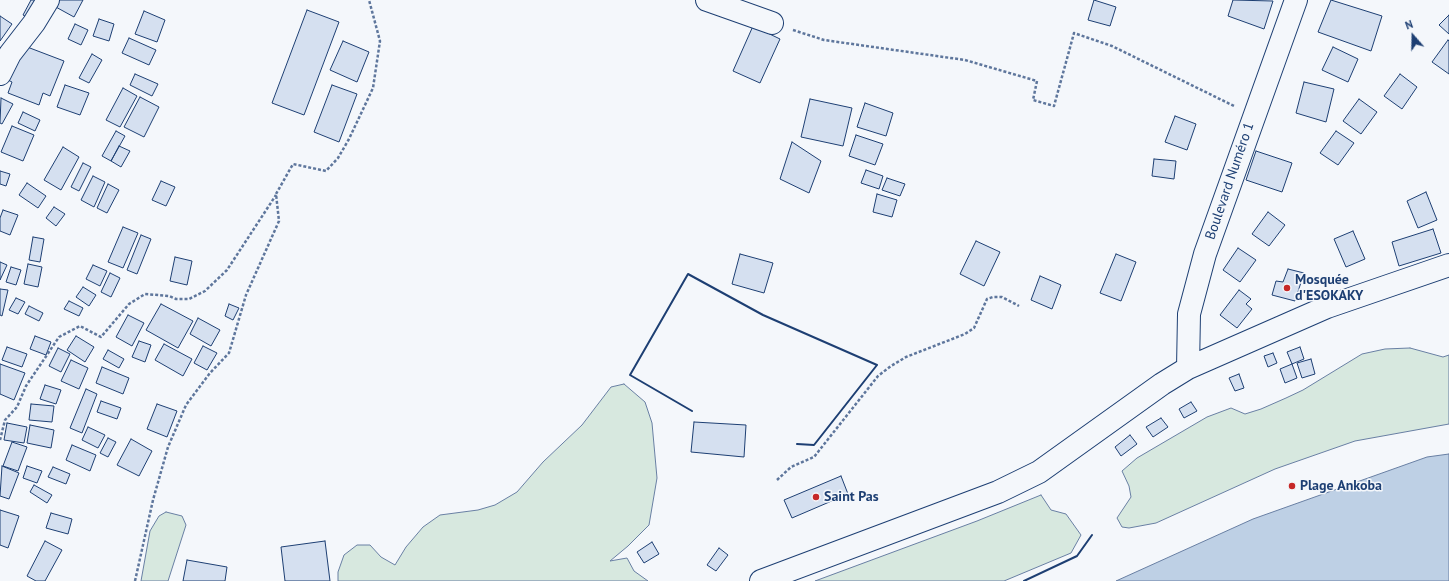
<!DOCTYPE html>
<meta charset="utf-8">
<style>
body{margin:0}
#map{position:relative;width:1449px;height:581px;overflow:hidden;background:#f4f7fb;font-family:"PT Sans",sans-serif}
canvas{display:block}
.north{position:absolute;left:1393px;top:16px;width:40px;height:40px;-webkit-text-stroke:3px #f4f7fb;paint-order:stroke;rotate:340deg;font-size:11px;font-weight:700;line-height:16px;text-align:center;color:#1d3f73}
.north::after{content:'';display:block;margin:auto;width:14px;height:18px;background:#1d3f73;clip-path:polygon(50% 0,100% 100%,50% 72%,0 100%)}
</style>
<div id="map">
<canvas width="1449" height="581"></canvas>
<div class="north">N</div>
</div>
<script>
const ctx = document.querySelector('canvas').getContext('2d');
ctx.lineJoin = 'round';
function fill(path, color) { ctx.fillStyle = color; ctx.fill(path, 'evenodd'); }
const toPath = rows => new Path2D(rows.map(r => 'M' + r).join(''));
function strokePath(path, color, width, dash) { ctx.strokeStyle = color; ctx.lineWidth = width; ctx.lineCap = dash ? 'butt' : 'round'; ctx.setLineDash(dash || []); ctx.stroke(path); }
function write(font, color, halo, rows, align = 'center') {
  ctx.font = font + ' "PT Sans",sans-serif'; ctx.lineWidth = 3; ctx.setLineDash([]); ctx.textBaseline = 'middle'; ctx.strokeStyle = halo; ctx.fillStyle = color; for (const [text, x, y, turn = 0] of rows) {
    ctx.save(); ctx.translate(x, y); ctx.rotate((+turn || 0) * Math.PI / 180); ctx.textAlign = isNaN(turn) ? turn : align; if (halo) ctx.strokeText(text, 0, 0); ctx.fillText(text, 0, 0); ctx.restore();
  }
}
const green = toPath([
 [1410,348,1443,357,1449,355,1449,424,1355,441,1275,469,1156,523,1129,528,1122,527,1117,518,1131,497,1129,486,1122,471,1137,458,1207,417,1231,408,1245,414,1261,409,1286,398,1303,390,1362,354,1385,349,1410,348],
 [624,384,645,402,652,423,657,478,649,525,628,546,610,561,627,558,634,571,648,581,338,581,338,572,344,555,357,545,370,545,381,557,395,565,406,547,423,527,440,515,478,510,495,505,517,492,543,462,582,425,611,387,624,384],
 [1041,495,1051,510,1066,514,1081,535,1071,553,1004,581,815,581,977,521,1041,495],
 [166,512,182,516,186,525,168,581,141,581,150,531,159,516,166,512]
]);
fill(green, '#d7e8df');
strokePath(green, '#687fa3', 1);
const water = toPath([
 [1449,454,1449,581,1116,581,1253,519,1427,457,1449,454]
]);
fill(water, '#bed0e5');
strokePath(water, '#687fa3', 1);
const building = toPath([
 [31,0,37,0,32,20,23,15,31,0],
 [57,0,83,0,74,17,54,6,57,0],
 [1094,0,1116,7,1110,26,1088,20,1094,0],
 [1233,0,1273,1,1264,29,1228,16,1233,0],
 [1331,0,1382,16,1371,51,1318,32,1331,0],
 [307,10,339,22,304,115,272,103,307,10],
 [144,11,165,20,157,42,135,34,144,11],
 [1449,15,1449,34,1439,25,1449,15],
 [0,16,12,24,0,41,0,16],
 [99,19,114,24,109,41,93,36,99,19],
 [75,24,88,30,81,45,68,39,75,24],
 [753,26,780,39,760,83,733,71,753,26],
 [129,38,156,50,149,65,122,53,129,38],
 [1448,40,1449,41,1449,74,1432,62,1448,40],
 [343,41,369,52,357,82,330,70,343,41],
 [22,45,64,61,50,96,43,93,39,105,8,93,12,82,8,80,22,45],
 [1333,47,1358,59,1348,82,1322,70,1333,47],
 [92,54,102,60,89,83,79,78,92,54],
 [135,74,158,84,152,96,130,85,135,74],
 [1400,74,1417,87,1402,109,1384,96,1400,74],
 [1304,82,1334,89,1326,122,1296,113,1304,82],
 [65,85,89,93,80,115,57,107,65,85],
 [332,85,357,94,339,142,314,132,332,85],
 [123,88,137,96,120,127,106,120,123,88],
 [140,97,159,107,144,137,124,127,140,97],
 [1,98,13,104,2,124,0,123,1,98],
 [810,99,852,108,843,146,801,137,810,99],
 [1359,99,1377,112,1361,134,1343,121,1359,99],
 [865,103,893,113,886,136,857,127,865,103],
 [23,112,40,120,35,131,18,123,23,112],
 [1175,116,1196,124,1187,150,1165,142,1175,116],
 [12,126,34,135,23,161,1,152,12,126],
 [116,131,125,136,111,161,102,156,116,131],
 [1336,131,1354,143,1338,165,1320,153,1336,131],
 [856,135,883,144,875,165,849,156,856,135],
 [792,142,821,161,809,193,780,179,792,142],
 [119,146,130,151,121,167,111,161,119,146],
 [63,147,79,157,61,190,44,180,63,147],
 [1256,151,1292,163,1282,192,1246,180,1256,151],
 [1154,159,1176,161,1174,179,1152,176,1154,159],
 [83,163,91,167,79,191,71,187,83,163],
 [866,170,883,176,879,189,861,183,866,170],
 [0,171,10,174,6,186,0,184,0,171],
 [93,176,105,182,94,207,81,200,93,176],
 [887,178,905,184,900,196,882,190,887,178],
 [161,181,175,187,166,206,152,200,161,181],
 [27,183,46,196,38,208,19,195,27,183],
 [108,184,119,190,107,213,97,208,108,184],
 [1426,192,1437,220,1418,228,1407,201,1426,192],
 [877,194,897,200,892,217,873,212,877,194],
 [54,207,65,214,56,226,46,218,54,207],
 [3,210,18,215,10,235,0,231,0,218,3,210],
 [1268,212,1285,225,1269,246,1252,234,1268,212],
 [123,227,138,233,123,268,108,262,123,227],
 [1433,229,1441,253,1399,266,1392,242,1433,229],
 [1353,231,1365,259,1346,267,1334,239,1353,231],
 [141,235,151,239,137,274,127,270,141,235],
 [33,237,44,239,40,262,29,260,33,237],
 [976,241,1000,252,984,286,960,274,976,241],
 [1238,248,1256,260,1240,282,1223,270,1238,248],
 [740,254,773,263,764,293,732,284,740,254],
 [1116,254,1136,262,1121,301,1100,293,1116,254],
 [175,257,192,261,187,285,170,281,175,257],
 [0,262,7,265,0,280,0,262],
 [28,264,42,267,38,287,24,284,28,264],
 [93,265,107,271,100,286,86,279,93,265],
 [11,267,21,270,16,285,6,282,11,267],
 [1288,269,1304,273,1295,301,1272,295,1276,281,1283,282,1288,269],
 [110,273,120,278,111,297,101,292,110,273],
 [1040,276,1061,285,1052,309,1031,300,1040,276],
 [83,287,96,295,89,306,76,297,83,287],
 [0,289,8,290,2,316,0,315,0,289],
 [1239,290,1251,299,1246,304,1252,309,1237,328,1220,315,1239,290],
 [16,298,25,302,18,314,9,310,16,298],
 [69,301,83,308,79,316,64,309,69,301],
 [161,304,193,321,178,348,146,330,161,304],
 [229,304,239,308,233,320,225,316,229,304],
 [29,306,43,313,39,321,25,314,29,306],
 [128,315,144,323,132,346,116,337,128,315],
 [198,318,220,330,211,346,190,334,198,318],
 [35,336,51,342,46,355,30,349,35,336],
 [76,336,94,347,85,362,67,350,76,336],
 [139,341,151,345,145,362,132,357,139,341],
 [164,344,192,359,183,376,155,360,164,344],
 [203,346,217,353,207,370,194,363,203,346],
 [7,347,27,354,22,367,2,360,7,347],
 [1300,347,1304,359,1292,364,1287,352,1300,347],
 [58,348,70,354,61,372,49,366,58,348],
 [108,350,124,359,119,368,103,359,108,350],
 [1273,353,1277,363,1268,367,1264,356,1273,353],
 [1311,359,1315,374,1302,378,1297,363,1311,359],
 [71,360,88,368,79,389,61,381,71,360],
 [0,364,25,373,14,400,0,394,0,364],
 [1292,364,1297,378,1285,383,1280,369,1292,364],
 [102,367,129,378,123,394,96,383,102,367],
 [1239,374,1244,388,1235,391,1229,378,1239,374],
 [45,385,61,390,56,404,40,399,45,385],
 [86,389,97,394,82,433,70,428,86,389],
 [101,401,121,408,117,419,97,412,101,401],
 [1191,402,1197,411,1184,418,1179,409,1191,402],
 [31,404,54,406,52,422,29,420,31,404],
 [157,404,177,411,167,437,147,429,157,404],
 [1161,418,1168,427,1153,437,1146,427,1161,418],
 [694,422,746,425,744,457,691,452,694,422],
 [7,423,27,427,24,443,4,440,7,423],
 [30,425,54,430,51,448,27,443,30,425],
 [88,427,105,435,98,448,82,440,88,427],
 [1130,435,1137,444,1121,456,1115,447,1130,435],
 [108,438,116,442,108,457,100,453,108,438],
 [131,439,152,451,139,476,117,465,131,439],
 [12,442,27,447,18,471,3,466,12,442],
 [72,445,96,455,90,471,66,460,72,445],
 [2,466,19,473,9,499,0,496,2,466],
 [27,466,42,471,37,483,23,478,27,466],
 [53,467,70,474,66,484,48,477,53,467],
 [841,476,848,494,792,518,784,500,841,476],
 [34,485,52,495,47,503,30,492,34,485],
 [0,510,19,516,8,548,0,545,0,510],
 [51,513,72,519,68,534,46,528,51,513],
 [45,541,62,550,45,581,36,581,27,576,45,541],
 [325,541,330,581,285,581,281,547,325,541],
 [652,542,659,554,644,563,637,552,652,542],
 [719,548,728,555,716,571,707,565,719,548],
 [187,560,227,567,225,581,183,581,187,560]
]);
fill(building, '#d5e0f0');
strokePath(building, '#1d3f73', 1);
const street = toPath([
 [707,0,772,23],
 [0,74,10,54,34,23,48,0]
]);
const secondary = toPath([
 [1188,368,1189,314,1205,254,1296,0],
 [761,581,998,492,1039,472,1162,384,1188,368,1327,307,1449,265]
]);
strokePath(street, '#1d3f73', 24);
strokePath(secondary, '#1d3f73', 24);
strokePath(toPath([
 [793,30,824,40,965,60,1037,81,1033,100,1054,106,1074,33,1112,46,1234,106],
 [0,440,5,420,17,407,26,386,59,337,80,326,101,337,129,304,145,294,169,296,176,299,189,299,205,291,227,270,276,195],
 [777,480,791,467,814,457,878,376,891,366,906,357,965,334,974,328,987,299,993,297,1002,297,1019,306],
 [135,581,153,500,168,447,186,405,210,373,229,353,246,295,279,221,276,194,293,164,326,171,338,158,349,139,373,88,380,41,369,0]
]), '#5e769c', 2.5, [3, 2]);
strokePath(street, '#f4f7fb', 22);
strokePath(secondary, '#f4f7fb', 22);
strokePath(toPath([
 [692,411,630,375,688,274,763,315,877,365,814,445,797,444],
 [1024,581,1077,556,1092,535]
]), '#1d3f73', 2);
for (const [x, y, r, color] of [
 [1287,288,4,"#c62828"],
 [1292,486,4,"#c62828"],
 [816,497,4,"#c62828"]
]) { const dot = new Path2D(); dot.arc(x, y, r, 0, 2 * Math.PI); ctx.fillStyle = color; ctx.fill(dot); strokePath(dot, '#f4f7fb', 1.5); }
write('14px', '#1d3f73', '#f4f7fb', [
 ["Boulevard Numéro 1",1230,181,-71]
]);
write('bold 14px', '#1d3f73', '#f4f7fb', [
 ["Mosquée",1295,280],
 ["d'ESOKAKY",1295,296],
 ["Plage Ankoba",1300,486],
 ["Saint Pas",824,497]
], 'left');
</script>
